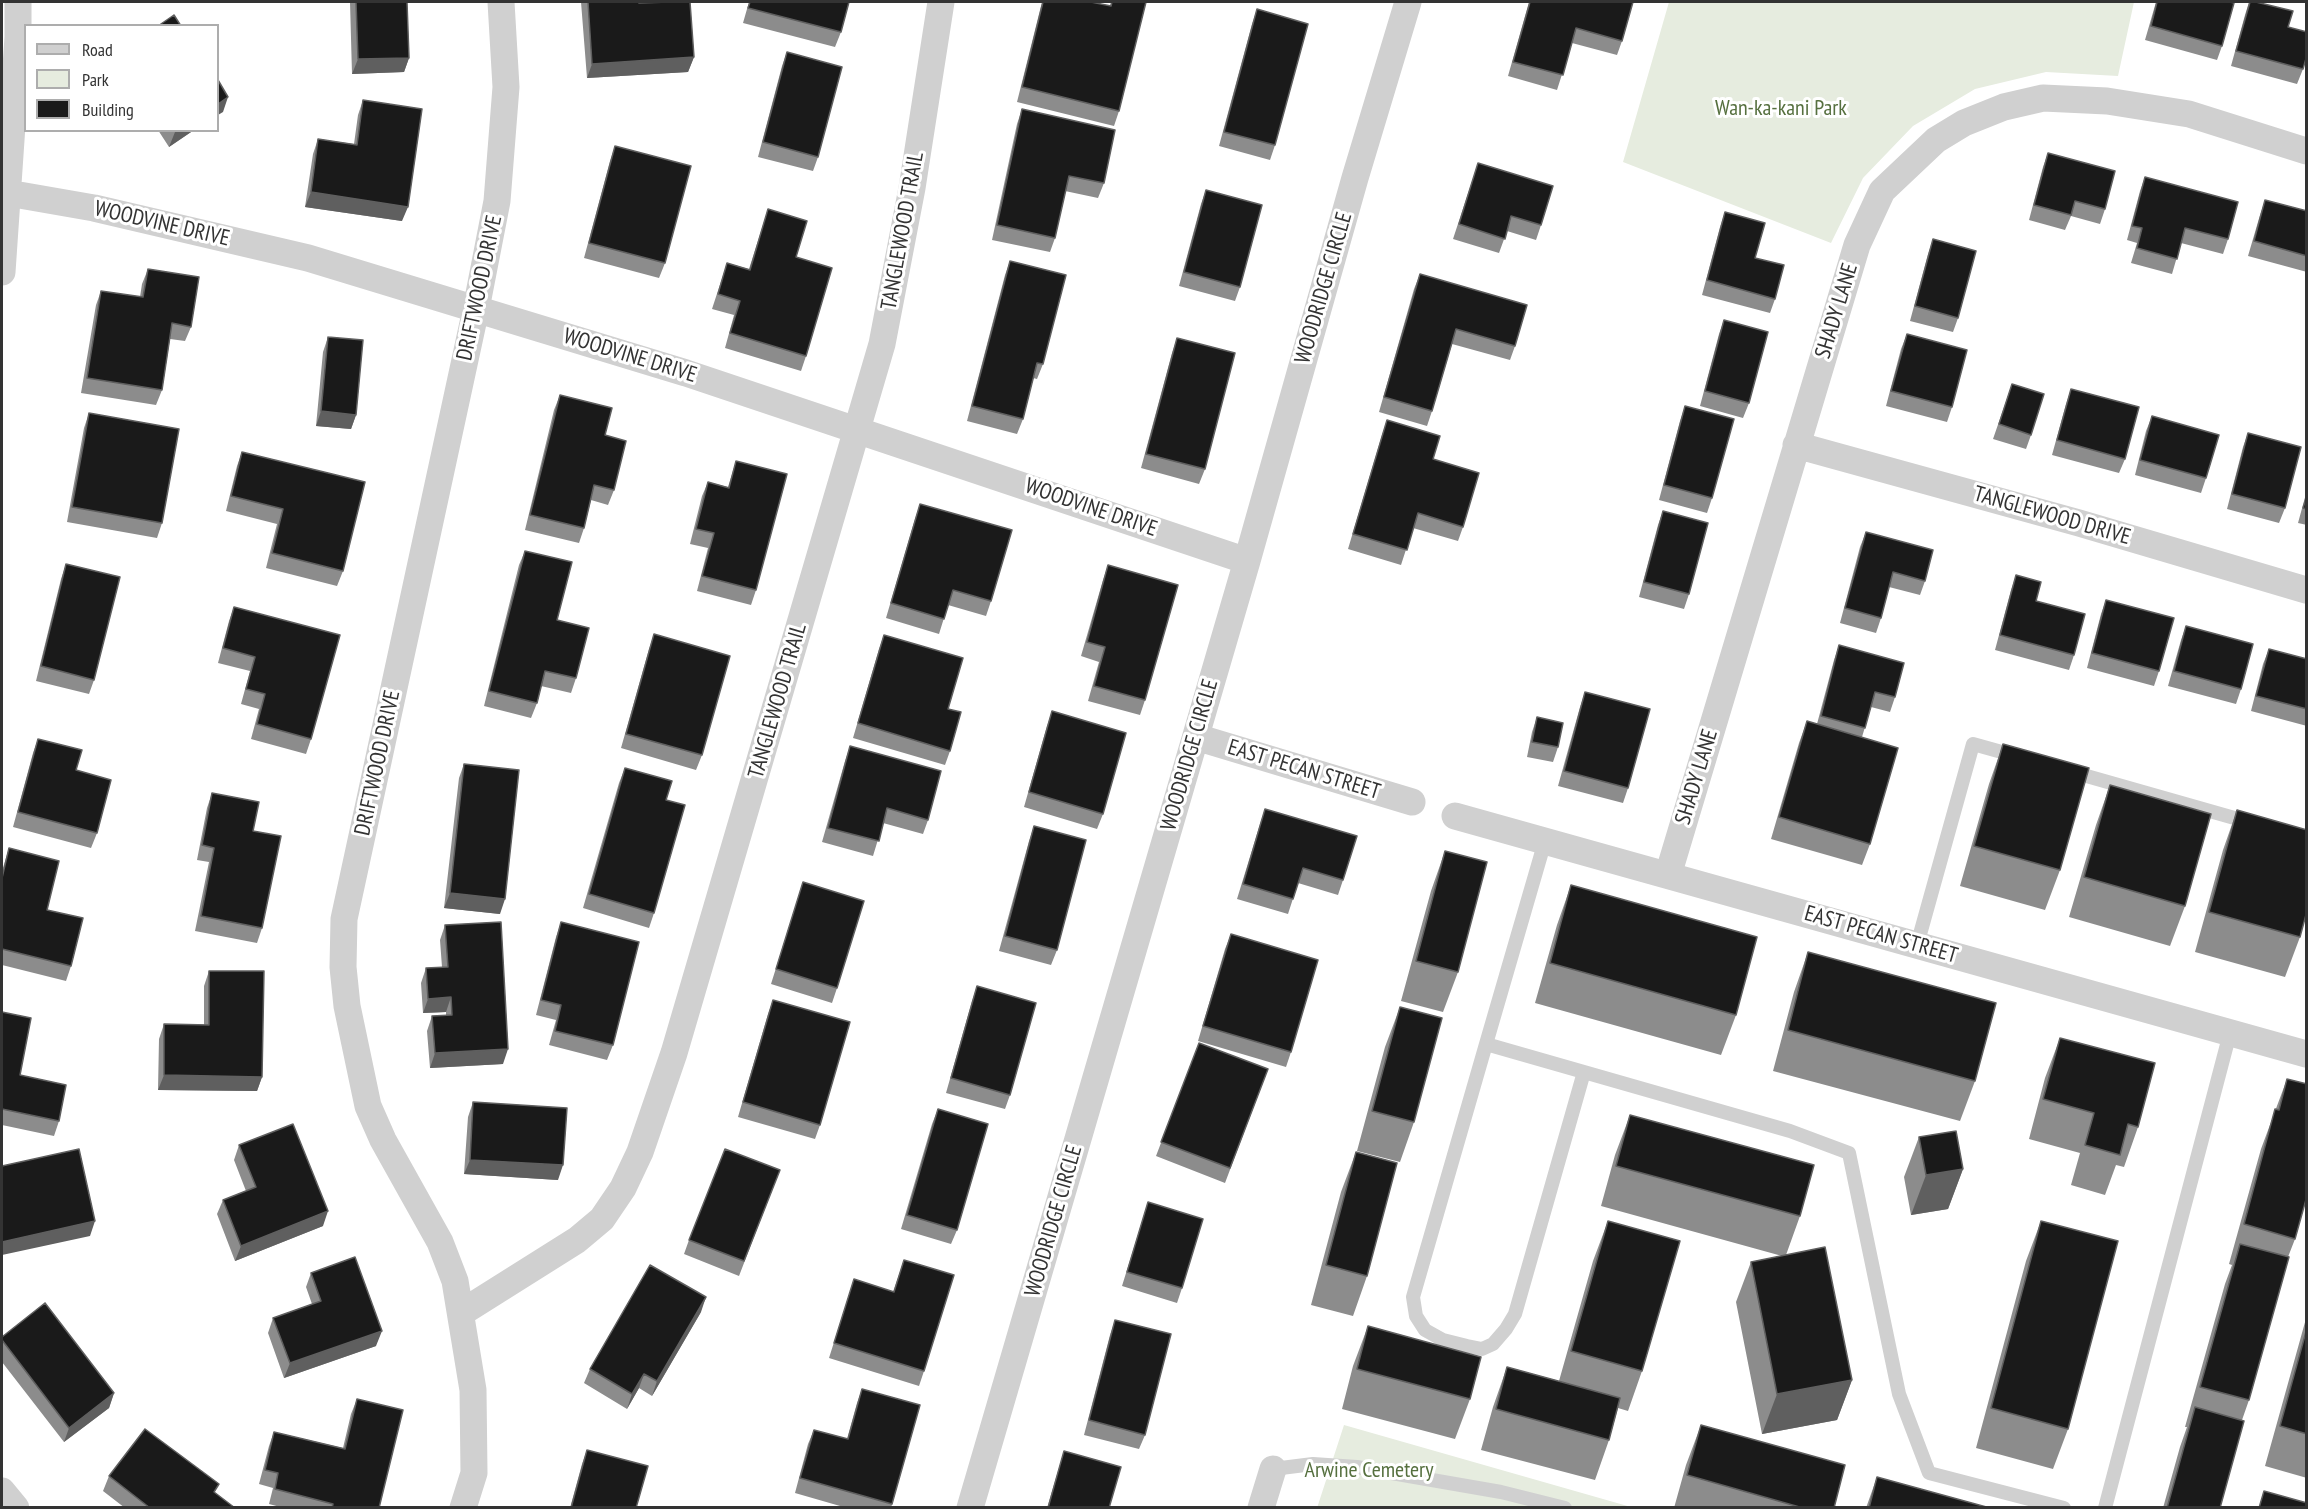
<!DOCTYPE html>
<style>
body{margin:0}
#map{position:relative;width:2308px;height:1509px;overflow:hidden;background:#fff;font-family:"PT Sans Narrow",sans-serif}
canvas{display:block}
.frame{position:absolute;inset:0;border:3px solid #333;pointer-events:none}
.legend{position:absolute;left:24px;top:24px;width:195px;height:108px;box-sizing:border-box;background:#fff;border:2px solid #adadad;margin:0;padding:8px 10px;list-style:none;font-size:18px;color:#333}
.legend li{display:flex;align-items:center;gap:12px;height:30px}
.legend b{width:30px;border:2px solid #adadad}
</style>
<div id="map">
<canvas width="2308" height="1509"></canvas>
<div class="frame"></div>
<ul class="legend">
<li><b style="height:8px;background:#d0d0d0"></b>Road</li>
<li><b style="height:16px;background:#e6ecdf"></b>Park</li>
<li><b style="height:16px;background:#1a1a1a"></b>Building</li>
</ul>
</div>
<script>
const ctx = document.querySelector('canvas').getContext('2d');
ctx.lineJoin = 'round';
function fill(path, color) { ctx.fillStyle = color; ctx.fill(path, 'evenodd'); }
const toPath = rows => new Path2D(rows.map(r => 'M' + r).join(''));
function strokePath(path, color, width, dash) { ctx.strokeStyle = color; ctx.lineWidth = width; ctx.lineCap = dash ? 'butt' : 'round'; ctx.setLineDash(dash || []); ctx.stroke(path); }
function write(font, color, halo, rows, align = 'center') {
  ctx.font = font + ' "PT Sans Narrow",sans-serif'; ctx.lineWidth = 6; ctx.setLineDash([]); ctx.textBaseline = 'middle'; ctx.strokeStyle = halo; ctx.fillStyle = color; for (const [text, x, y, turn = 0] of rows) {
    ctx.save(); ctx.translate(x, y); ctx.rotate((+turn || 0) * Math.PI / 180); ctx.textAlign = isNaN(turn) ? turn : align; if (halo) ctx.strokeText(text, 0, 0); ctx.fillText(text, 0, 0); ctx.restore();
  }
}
fill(toPath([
 [1669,2,2134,2,2118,76,2046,72,1975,89,1913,126,1863,178,1831,243,1623,162],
 [1344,1425,1631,1507,1317,1508]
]), '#e6ecdf');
strokePath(toPath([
 [2069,771,2252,823],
 [1545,841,1486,1044,1790,1131,1849,1153,1899,1394,1929,1473,2064,1508],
 [1917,945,1973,744,2016,756],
 [1486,1044,1413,1297,1416,1316,1425,1330,1443,1340,1467,1346,1482,1349,1493,1344,1506,1329,1515,1314,1584,1072],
 [1273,1469,1313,1464,1357,1467,1501,1492,1565,1508],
 [2105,1508,2230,1033]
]), '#d0d0d0', 14);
strokePath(toPath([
 [2,192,94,208,308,258,686,373,1247,561],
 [2,272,18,37,18,2],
 [1796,445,2079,523,2306,590],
 [1196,737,1412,802],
 [1455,816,2306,1054],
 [1668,875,1857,245,1882,191,1936,140,1964,123,2004,107,2043,98,2107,101,2189,114,2306,151],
 [461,1313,577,1240,602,1219,623,1188,640,1152,674,1053,882,344,912,188,941,2],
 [2,1491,16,1508],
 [463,1508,474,1473,473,1390,455,1281,440,1242,383,1140,368,1106,347,1006,343,967,344,919,476,309,497,201,506,87,501,2],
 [970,1508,1247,561,1355,178,1408,2],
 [1261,1508,1273,1469]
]), '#d0d0d0', 27);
fill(toPath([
 [350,2,407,2,409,58,404,72,352,74],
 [581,2,638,2,639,3,694,57,688,72,587,78],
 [749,2,849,2,841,32,835,47,743,23],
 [1042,2,1091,2,1110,6,1111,2,1146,2,1119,111,1114,126,1017,102],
 [1529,2,1633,2,1622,41,1617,55,1572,43,1557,90,1508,76],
 [2156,2,2230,2,2222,46,2217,60,2145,40],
 [2249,2,2288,27,2303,69,2297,84,2231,66,2245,15],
 [1257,9,1275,145,1270,160,1219,146,1252,24],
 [787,52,818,157,813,171,758,157,782,66],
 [363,100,402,221,305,207,313,154,318,139,354,144,358,115],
 [1022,109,1104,183,1098,198,1065,191,1055,238,1050,252,992,240,1017,124],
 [158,130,194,130,169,147],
 [615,146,665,263,659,278,584,258,610,161],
 [2048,153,2105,209,2100,224,2071,216,2065,230,2029,220,2043,167],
 [1478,163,1541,225,1536,240,1507,231,1499,253,1453,239],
 [2145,177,2228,239,2223,254,2181,243,2172,274,2131,263,2137,243,2127,240,2140,191],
 [1206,190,1240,287,1235,301,1179,286,1201,204],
 [2265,200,2307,211,2307,272,2248,256,2260,215],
 [768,209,796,257,806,356,801,371,725,348,734,315,712,309,727,263,749,269],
 [1725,212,1755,258,1775,299,1770,313,1702,295,1720,227],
 [1933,239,1958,318,1953,332,1910,321,1928,254],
 [1010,261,1043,364,1037,379,1033,378,1023,419,1017,434,967,421,1005,275],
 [148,269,191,327,185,341,170,339,162,390,156,405,81,393,96,305,101,291,140,297,142,284],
 [1420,274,1515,346,1510,360,1452,344,1432,411,1427,426,1379,412,1414,289],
 [1724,320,1749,403,1743,418,1700,406,1719,334],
 [1907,334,1952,407,1947,422,1886,406,1901,349],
 [328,337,356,415,351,429,316,426,323,352],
 [1177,338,1205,469,1199,484,1141,468,1172,353],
 [2012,384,2031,435,2026,449,1993,439],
 [2071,389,2125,459,2119,473,2052,455,2066,404],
 [560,395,605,435,614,490,608,505,591,500,584,528,579,543,525,530,554,410],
 [1685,406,1712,498,1707,513,1659,500,1680,421],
 [89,413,162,523,157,538,67,522,84,428],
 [2152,416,2206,478,2201,493,2135,475,2146,431],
 [1387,420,1433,459,1463,527,1458,541,1413,528,1401,565,1348,549,1382,435],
 [2248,433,2285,508,2279,523,2227,509,2243,447],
 [242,452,343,571,337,586,266,568,277,524,226,511,237,466],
 [736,461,756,590,751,605,697,591,708,548,690,544,702,496,708,482,728,487],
 [2307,490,2307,525,2298,523],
 [920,504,991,601,986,616,948,605,939,634,886,618,915,519],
 [1663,511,1689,594,1684,609,1639,597,1658,525],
 [1866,532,1925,581,1920,595,1889,587,1881,618,1876,633,1840,623,1860,547],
 [525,551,557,620,576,678,571,693,541,686,537,703,531,718,484,706,519,565],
 [66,564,94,680,89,694,36,681,61,579],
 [1108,565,1145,700,1140,715,1088,701,1099,662,1081,656,1103,580],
 [2016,575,2036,601,2074,655,2069,670,1995,650,2011,590],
 [2106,600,2159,671,2154,686,2087,668,2101,614],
 [234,607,311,739,306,754,251,739,259,709,241,704,250,671,218,663,229,621],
 [2186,626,2241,689,2236,704,2168,686,2181,640],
 [654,634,702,755,696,770,621,748,649,649],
 [884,635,948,709,950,751,945,765,853,738,879,649],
 [1839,645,1895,697,1890,712,1871,707,1862,737,1870,844,1862,865,1771,839,1799,743,1807,721,1817,724,1834,660],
 [2269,649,2307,659,2307,726,2251,711,2263,664],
 [1585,692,1628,788,1623,803,1558,786,1580,707],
 [1052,711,1103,814,1097,829,1024,807,1047,726],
 [1537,717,1558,747,1553,762,1527,757,1532,732],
 [38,739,76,770,97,833,91,848,13,827,33,753],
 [2003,744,2060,870,2045,910,1960,886,1989,784],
 [850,746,928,820,923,834,883,823,873,856,822,842,845,761],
 [464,764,500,914,444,908,459,778],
 [625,768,666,800,654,913,649,928,583,908,619,783],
 [2110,785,2185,906,2170,946,2069,917,2096,825],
 [212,793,253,831,262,928,257,943,195,931,209,862,197,860,207,808],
 [1265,809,1343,880,1338,895,1298,883,1288,914,1237,899,1260,824],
 [2237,810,2300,937,2285,977,2195,952,2223,850],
 [1034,826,1057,950,1051,965,999,951,1029,841],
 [9,848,47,910,71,966,66,981,2,965,2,871],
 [1445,851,1458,972,1443,1012,1401,1001,1431,891],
 [803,882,837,988,832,1003,771,984],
 [1571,885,1736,1015,1721,1055,1535,1003,1557,925],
 [561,922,613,1045,607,1060,549,1045,556,1020,536,1015,556,937],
 [445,925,503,1064,430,1068,427,1031,432,1016,446,1015,446,1012,423,1013,421,983,426,968,442,967,440,940],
 [1231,934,1291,1052,1286,1067,1198,1041,1225,949],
 [1808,952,1975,1081,1960,1121,1773,1071,1794,992],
 [209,971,262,1077,257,1091,158,1090,159,1039,164,1024,204,1025,204,986],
 [977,986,1010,1095,1005,1109,946,1093,972,1001],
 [773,1000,820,1125,815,1139,738,1117,768,1014],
 [1400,1007,1414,1122,1400,1162,1357,1151,1385,1047],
 [2,1012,20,1075,59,1121,54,1136,2,1125],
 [2060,1038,2138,1127,2124,1167,2116,1165,2105,1195,2071,1185,2080,1153,2029,1139,2045,1078],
 [1199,1043,1268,1069,1225,1183,1156,1156],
 [2287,1079,2295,1239,2288,1257,2249,1400,2242,1420,2220,1508,2163,1508,2180,1447,2187,1427,2185,1427,2225,1284,2232,1265,2229,1264,2261,1149],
 [473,1102,558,1180,464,1174,468,1117],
 [938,1109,957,1230,951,1244,901,1229,932,1124],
 [1630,1115,1800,1216,1786,1255,1852,1380,1837,1420,1762,1434,1736,1302,1751,1262,1782,1256,1601,1206,1615,1155],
 [1919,1137,1963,1169,1948,1209,1911,1215,1904,1177],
 [239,1145,323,1226,235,1261,217,1214,223,1200,246,1191,234,1160],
 [1356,1152,1367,1276,1353,1316,1311,1305,1341,1192],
 [774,1185,739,1276,684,1254,689,1240],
 [1148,1202,1182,1288,1177,1303,1122,1286],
 [1608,1221,1642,1371,1628,1411,1618,1408,1609,1440,1595,1480,1481,1450,1493,1407,1507,1367,1559,1381,1593,1261],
 [2041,1221,2068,1429,2053,1469,1976,1448,2026,1261],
 [904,1260,924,1371,919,1386,829,1358,854,1279,893,1292],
 [311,1273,376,1346,284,1378,268,1333,273,1318,312,1304,306,1287],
 [701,1312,652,1396,639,1388,627,1409,584,1383,590,1369],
 [2307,1315,2307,1478,2265,1466],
 [1115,1320,1145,1435,1139,1449,1084,1435,1110,1335],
 [1368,1326,1470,1399,1455,1439,1342,1409,1353,1366],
 [2,1337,114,1393,109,1408,64,1442,2,1362],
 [862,1389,920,1405,891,1508,847,1508,795,1493,808,1444,814,1430,847,1439,857,1403],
 [357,1399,379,1508,284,1508,269,1504,273,1488,259,1484,269,1446,274,1432,343,1448,351,1414],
 [1701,1425,1834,1508,1674,1508,1686,1465],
 [587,1450,636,1508,570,1508,582,1464],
 [1064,1451,1109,1508,1047,1508],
 [109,1476,235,1508,125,1508,103,1491],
 [1877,1477,1990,1508,1866,1508]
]), '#8c8c8c');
fill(toPath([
 [694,57,688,72,587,78,592,64],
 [409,58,404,72,352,74,358,59],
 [228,97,223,112,218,115,218,104],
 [177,130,194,130,169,147,175,132],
 [311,192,408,207,402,221,305,207],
 [321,411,356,415,351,429,316,426],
 [450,893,505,899,500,914,444,908],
 [451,997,446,1012,423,1013,428,999],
 [508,1049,503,1064,430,1068,435,1053],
 [164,1075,262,1077,257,1091,158,1090],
 [470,1160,563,1165,558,1180,464,1174],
 [1963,1169,1948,1209,1911,1215,1926,1175],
 [328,1211,323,1226,235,1261,241,1246],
 [95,1221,90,1236,2,1255,2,1242],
 [706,1297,701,1312,652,1396,657,1381],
 [382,1331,376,1346,284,1378,290,1363],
 [644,1374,639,1388,627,1409,632,1394],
 [1852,1380,1837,1420,1762,1434,1777,1394],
 [114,1393,109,1408,64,1442,69,1428]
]), '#5f5f5f');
const building = toPath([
 [356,2,407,2,409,58,358,59,356,2],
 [588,2,638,2,639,3,669,2,690,2,694,57,592,64,588,2],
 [750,2,849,2,841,32,748,8,750,2],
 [1043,2,1091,2,1111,6,1112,2,1146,2,1119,111,1022,87,1043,2],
 [1530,2,1633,2,1622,41,1576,28,1563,75,1513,62,1530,2],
 [2157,2,2230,2,2234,3,2222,46,2151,26,2157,2],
 [2250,2,2256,2,2293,11,2288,27,2307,32,2307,55,2303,69,2236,51,2250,2],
 [1257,9,1308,24,1275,145,1224,132,1257,9],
 [174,15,181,26,158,26,174,15],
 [787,52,842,67,818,157,763,142,787,52],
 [218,80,228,97,218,104,218,80],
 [363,100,422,109,408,207,311,192,318,139,357,145,363,100],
 [1022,109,1115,130,1104,183,1069,176,1055,238,997,225,1022,109],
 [615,146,691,166,665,263,589,243,615,146],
 [2048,153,2115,171,2105,209,2075,201,2071,215,2034,205,2048,153],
 [1478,163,1553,186,1541,225,1511,216,1505,239,1459,224,1478,163],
 [2145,177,2238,202,2228,239,2185,228,2177,259,2137,248,2142,228,2132,226,2145,177],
 [1206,190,1262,205,1240,287,1184,272,1206,190],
 [2265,200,2307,211,2307,256,2254,241,2265,200],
 [768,209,807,221,796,257,832,268,806,356,730,333,740,301,718,294,727,263,750,270,768,209],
 [1725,212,1765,223,1755,258,1784,265,1775,299,1707,280,1725,212],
 [1933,239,1976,251,1958,318,1915,306,1933,239],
 [1010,261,1066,275,1043,364,1037,363,1023,419,972,406,1010,261],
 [148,269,199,277,191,327,172,323,162,390,87,378,101,291,143,297,148,269],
 [1420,274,1527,305,1515,346,1456,329,1432,411,1384,397,1420,274],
 [1724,320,1768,332,1749,403,1705,391,1724,320],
 [1907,334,1967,350,1952,407,1891,391,1907,334],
 [328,337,363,340,356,415,321,411,328,337],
 [1177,338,1235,353,1205,469,1146,454,1177,338],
 [2012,384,2044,394,2031,435,1999,424,2012,384],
 [2071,389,2139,407,2125,459,2057,440,2071,389],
 [560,395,612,408,605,435,626,441,614,490,594,485,584,528,530,515,560,395],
 [1685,406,1734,419,1712,498,1664,485,1685,406],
 [89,413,179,429,162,523,72,507,89,413],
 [2152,416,2219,435,2206,478,2140,460,2152,416],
 [1387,420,1440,436,1433,459,1479,473,1463,527,1418,513,1407,550,1353,534,1387,420],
 [2248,433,2301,447,2285,508,2232,494,2248,433],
 [242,452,365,482,343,571,272,553,283,509,231,496,242,452],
 [736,461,787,474,756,590,702,576,714,533,696,529,708,482,729,488,736,461],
 [2307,495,2307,509,2303,508,2307,495],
 [920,504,1012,530,991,601,953,590,944,619,891,603,920,504],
 [1663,511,1708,523,1689,594,1644,582,1663,511],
 [1866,532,1933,550,1925,581,1893,572,1881,618,1845,608,1866,532],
 [525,551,572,562,557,620,589,628,576,678,545,671,537,703,489,691,525,551],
 [66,564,120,577,94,680,41,666,66,564],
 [1108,565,1178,585,1145,700,1094,686,1105,647,1087,642,1108,565],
 [2016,575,2041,582,2036,601,2085,614,2074,655,2000,635,2016,575],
 [2106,600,2174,618,2159,671,2092,653,2106,600],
 [234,607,340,635,311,739,257,724,265,694,246,689,255,657,223,648,234,607],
 [2186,626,2253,644,2241,689,2174,671,2186,626],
 [654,634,730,656,702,755,626,734,654,634],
 [884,635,963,658,948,709,961,712,950,751,858,723,884,635],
 [1839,645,1904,663,1895,697,1875,692,1865,728,1821,716,1839,645],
 [2269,649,2307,659,2307,709,2256,696,2269,649],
 [1585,692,1650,709,1628,788,1564,771,1585,692],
 [1052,711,1126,733,1103,814,1029,792,1052,711],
 [1537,717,1563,723,1558,747,1532,742,1537,717],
 [1807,721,1898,748,1870,844,1779,817,1807,721],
 [38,739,82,750,76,770,111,780,97,833,18,812,38,739],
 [2003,744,2089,768,2060,870,1974,846,2003,744],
 [850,746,941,771,928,820,887,808,879,841,828,828,850,746],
 [464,764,519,770,505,899,450,893,464,764],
 [625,768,672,781,666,800,685,805,654,913,589,894,625,768],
 [2110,785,2211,814,2185,906,2084,877,2110,785],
 [212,793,259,802,253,831,281,836,262,928,201,916,214,848,202,845,212,793],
 [1265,809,1357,836,1343,880,1303,868,1293,899,1243,884,1265,809],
 [2237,810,2307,830,2307,911,2300,937,2209,912,2237,810],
 [1034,826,1086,840,1057,950,1005,936,1034,826],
 [9,848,59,861,47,910,83,918,71,966,2,949,2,878,9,848],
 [1445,851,1487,862,1458,972,1416,961,1445,851],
 [803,882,864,901,837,988,776,969,803,882],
 [1571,885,1757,937,1736,1015,1550,963,1571,885],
 [501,922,508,1049,435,1053,432,1016,452,1015,451,997,428,999,426,968,448,967,445,925,501,922],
 [561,922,639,942,613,1045,555,1031,561,1005,541,1000,561,922],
 [1231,934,1318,960,1291,1052,1203,1026,1231,934],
 [1808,952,1996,1003,1975,1081,1788,1030,1808,952],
 [209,971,264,971,262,1077,164,1075,164,1024,209,1025,209,971],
 [977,986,1036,1003,1010,1095,951,1078,977,986],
 [773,1000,850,1022,820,1125,743,1102,773,1000],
 [1400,1007,1442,1018,1414,1122,1372,1111,1400,1007],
 [2,1012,31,1018,20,1075,66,1085,59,1121,2,1109,2,1012],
 [2060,1038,2155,1063,2138,1127,2128,1124,2120,1155,2085,1145,2094,1113,2043,1099,2060,1038],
 [1199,1043,1268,1069,1230,1168,1161,1142,1199,1043],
 [2287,1079,2307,1084,2307,1196,2295,1239,2244,1224,2275,1109,2279,1110,2287,1079],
 [473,1102,567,1108,563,1165,470,1160,473,1102],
 [938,1109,988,1124,957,1230,907,1215,938,1109],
 [1630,1115,1814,1165,1800,1216,1616,1166,1630,1115],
 [293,1124,328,1211,241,1246,223,1200,256,1187,239,1145,293,1124],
 [1956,1131,1963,1169,1926,1175,1919,1137,1956,1131],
 [79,1149,95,1221,2,1242,2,1166,79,1149],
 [725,1149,780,1170,744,1261,689,1240,725,1149],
 [1356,1152,1397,1163,1367,1276,1326,1265,1356,1152],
 [1148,1202,1203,1219,1182,1288,1127,1272,1148,1202],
 [1608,1221,1680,1241,1642,1371,1571,1351,1608,1221],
 [2041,1221,2118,1241,2068,1429,1991,1408,2041,1221],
 [2240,1244,2289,1257,2249,1400,2200,1387,2240,1244],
 [1825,1247,1852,1380,1777,1394,1751,1262,1825,1247],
 [355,1257,382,1331,290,1363,273,1318,321,1301,311,1273,355,1257],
 [904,1260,954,1275,924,1371,834,1343,854,1279,894,1292,904,1260],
 [650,1265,706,1297,657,1381,644,1374,632,1394,590,1369,650,1265],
 [45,1303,114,1393,69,1428,2,1340,2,1337,45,1303],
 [1115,1320,1171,1334,1145,1435,1089,1420,1115,1320],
 [1368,1326,1481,1357,1470,1399,1357,1369,1368,1326],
 [2307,1328,2307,1434,2280,1426,2307,1328],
 [1507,1367,1620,1398,1609,1440,1496,1409,1507,1367],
 [862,1389,920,1405,892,1504,800,1478,814,1430,848,1439,862,1389],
 [357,1399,403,1410,379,1508,332,1508,333,1504,275,1489,278,1473,265,1470,274,1432,345,1449,357,1399],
 [2195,1407,2244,1421,2220,1508,2167,1508,2195,1407],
 [1701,1425,1845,1465,1834,1508,1803,1508,1687,1475,1701,1425],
 [145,1429,219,1484,214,1492,235,1508,150,1508,109,1476,145,1429],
 [587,1450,648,1466,636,1508,571,1508,587,1450],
 [1064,1451,1121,1467,1109,1508,1048,1508,1064,1451],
 [1877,1477,1990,1508,1869,1508,1877,1477],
 [2264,1491,2307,1503,2307,1508,2259,1508,2264,1491]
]);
fill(building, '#1a1a1a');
strokePath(building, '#5f5f5f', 1.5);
write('22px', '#56703f', '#fff', [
 ["Wan-ka-kani Park",1781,109],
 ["Arwine Cemetery",1369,1471]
]);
write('22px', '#333', '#fff', [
 ["WOODVINE DRIVE",162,224,13],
 ["TANGLEWOOD TRAIL",903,231,-80],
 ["DRIFTWOOD DRIVE",480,288,-78],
 ["WOODRIDGE CIRCLE",1324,288,-74],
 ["SHADY LANE",1837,311,-73],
 ["WOODVINE DRIVE",630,356,17],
 ["WOODVINE DRIVE",1091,508,19],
 ["TANGLEWOOD DRIVE",2052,516,16],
 ["TANGLEWOOD TRAIL",778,701,-74],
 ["WOODRIDGE CIRCLE",1190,755,-74],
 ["DRIFTWOOD DRIVE",378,763,-78],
 ["EAST PECAN STREET",1304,770,17],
 ["SHADY LANE",1697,777,-73],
 ["EAST PECAN STREET",1881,935,16],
 ["WOODRIDGE CIRCLE",1054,1221,-74]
]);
</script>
